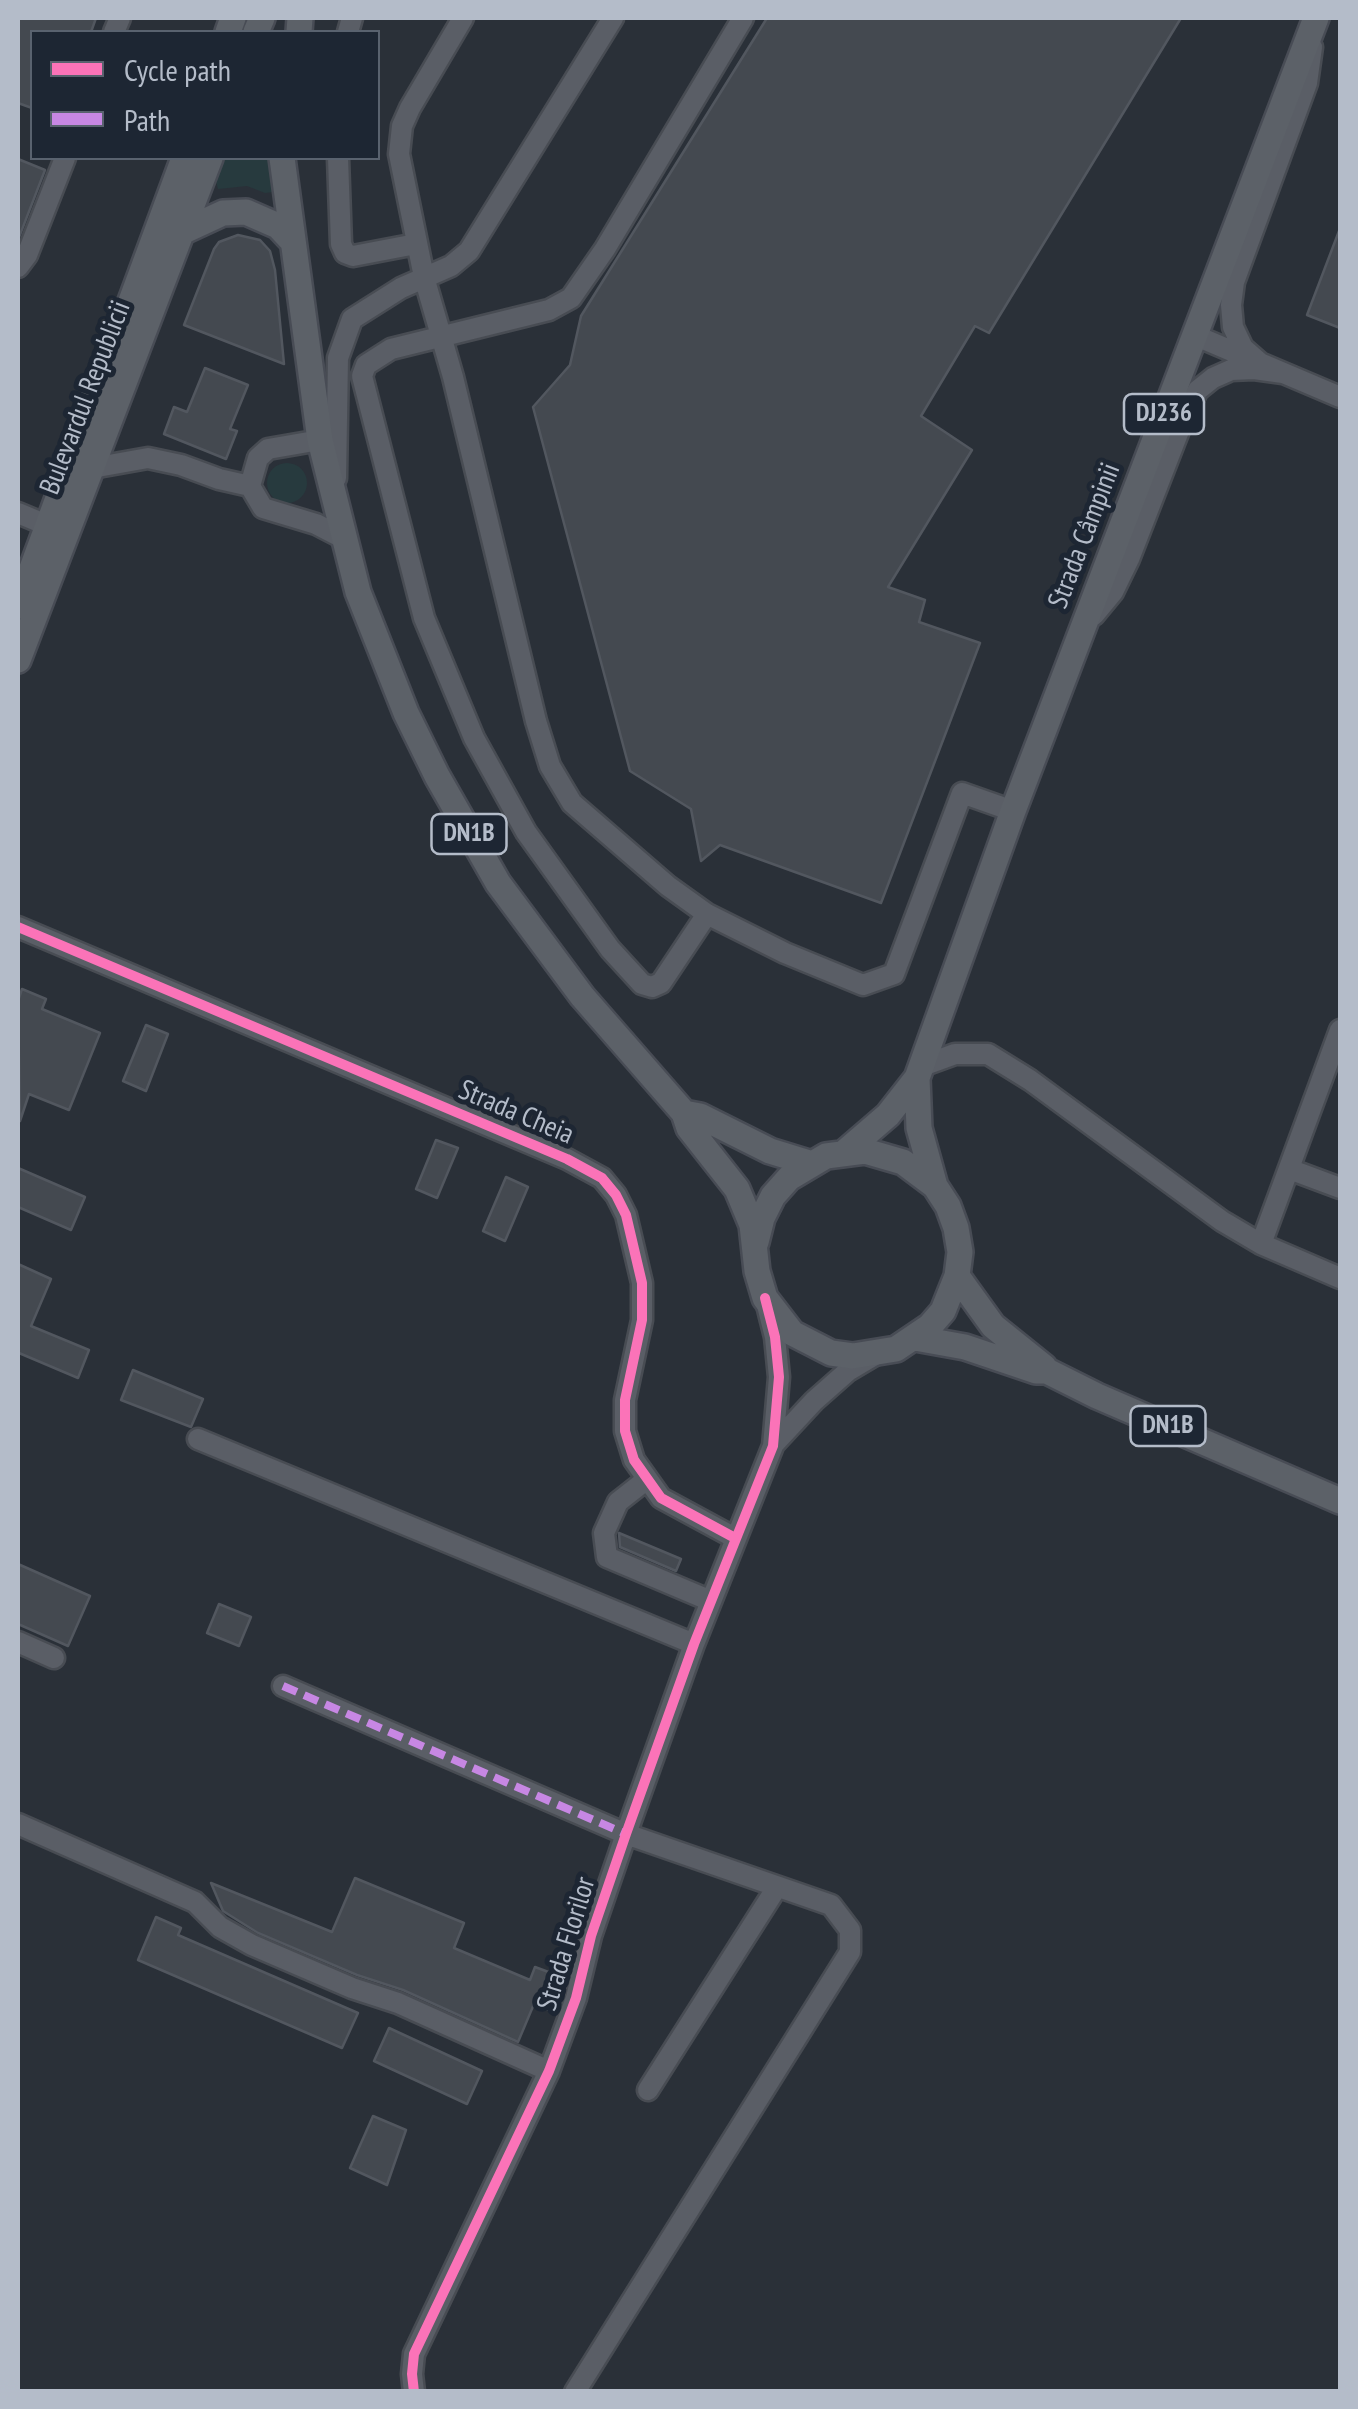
<!DOCTYPE html>
<meta charset="utf-8">
<style>
body{margin:0}
#map{position:relative;width:1358px;height:2409px;overflow:hidden;background:#2a3038;font-family:"PT Sans Narrow",sans-serif}
canvas{display:block}
.frame{position:absolute;inset:0;border:20px solid #b4bcc9;pointer-events:none}
.legend{position:absolute;left:30px;top:30px;width:350px;height:130px;box-sizing:border-box;background:#1d2633;border:2px solid #59626f;margin:0;padding:12px 18px;list-style:none;font-size:30px;color:#b4bcc9}
.legend li{display:flex;align-items:center;gap:20px;height:50px}
.legend b{width:50px;border:2px solid #59626f}
</style>
<div id="map">
<canvas width="1358" height="2409"></canvas>
<div class="frame"></div>
<ul class="legend">
<li><b style="height:12px;background:#fb73b8"></b>Cycle path</li>
<li><b style="height:12px;background:#c787e3"></b>Path</li>
</ul>
</div>
<script>
const ctx = document.querySelector('canvas').getContext('2d');
ctx.lineJoin = 'round';
function fill(path, color) { ctx.fillStyle = color; ctx.fill(path, 'evenodd'); }
const toPath = rows => new Path2D(rows.map(r => 'M' + r).join(''));
function strokePath(path, color, width, dash) { ctx.strokeStyle = color; ctx.lineWidth = width; ctx.lineCap = dash ? 'butt' : 'round'; ctx.setLineDash(dash || []); ctx.stroke(path); }
function write(font, color, halo, rows, align = 'center') {
  ctx.font = font + ' "PT Sans Narrow",sans-serif'; ctx.lineWidth = 10; ctx.setLineDash([]); ctx.textBaseline = 'middle'; ctx.strokeStyle = halo; ctx.fillStyle = color; for (const [text, x, y, turn = 0] of rows) {
    ctx.save(); ctx.translate(x, y); ctx.rotate((+turn || 0) * Math.PI / 180); ctx.textAlign = isNaN(turn) ? turn : align; if (halo) ctx.strokeText(text, 0, 0); ctx.fillText(text, 0, 0); ctx.restore();
  }
}
fill(toPath([
 [222,158,271,158,273,192,265,193,247,186,218,189,215,177],
 '267 483a20 20 0 1 1 40 0a20 20 0 1 1-40 0Z'
]), '#273a3e');
const building = toPath([
 [18,18,96,18,91,32,32,32,32,108,18,103,18,18],
 [767,18,1181,18,989,333,975,326,921,416,972,450,888,587,925,600,919,622,980,643,881,903,720,845,701,861,691,809,630,771,533,407,570,365,581,316,767,18],
 [18,159,45,170,18,240,18,159],
 [1339,231,1340,232,1340,328,1307,315,1339,231],
 [238,235,260,240,270,251,275,270,284,364,184,325,214,249,219,242,238,235],
 [205,368,248,385,230,429,237,431,226,459,164,434,174,407,187,412,205,368],
 [22,989,46,999,42,1009,100,1033,69,1110,29,1094,20,1121,18,1001,22,989],
 [146,1025,168,1034,146,1091,123,1081,146,1025],
 [436,1140,458,1148,437,1198,416,1189,436,1140],
 [18,1168,85,1197,71,1230,18,1207,18,1168],
 [506,1177,528,1187,505,1241,483,1231,506,1177],
 [18,1264,51,1279,31,1326,89,1350,78,1378,19,1353,18,1357,18,1264],
 [133,1370,203,1399,191,1427,121,1400,133,1370],
 [619,1533,681,1559,676,1571,620,1547,619,1533],
 [18,1564,90,1596,68,1646,18,1624,18,1564],
 [219,1604,251,1617,239,1646,207,1633,219,1604],
 [355,1878,464,1923,454,1948,530,1980,535,1967,562,1977,549,2010,534,2004,518,2042,403,1990,357,1975,258,1933,223,1911,211,1883,332,1932,355,1878],
 [156,1917,181,1928,178,1935,358,2013,342,2048,138,1960,156,1917],
 [389,2028,482,2071,467,2104,374,2061,389,2028],
 [373,2116,406,2130,387,2185,350,2168,373,2116]
]);
fill(building, '#444950');
strokePath(building, '#52575f', 2.5);
const minor = toPath([
 [463,18,410,108,402,126,399,154,424,277,453,377,536,721,550,766,572,803,668,886,707,914,785,953,863,985,894,974,962,793,1013,811],
 [114,32,120,18],
 [348,32,352,18],
 [338,158,341,244,345,253,353,256,416,244],
 [18,267,27,255,65,158],
 [1194,335,1340,397],
 [1259,362,1243,348,1233,327,1231,305,1234,282,1307,83,1312,47],
 [320,440,268,449,258,458,250,486,263,508,316,524,343,538],
 [92,468,148,458,181,465,219,479,250,486],
 [336,478,338,358,352,319,401,288,451,266,469,251,613,18],
 [18,513,49,526],
 [1094,615,1113,592,1129,559,1187,410,1198,390,1213,378,1231,370,1254,369,1283,373],
 [707,914,661,983,652,987,642,984,610,949,526,832,474,738,424,618,362,376,366,365,391,349,549,310,571,298,605,249,743,18],
 [18,927,567,1159,602,1178,616,1195,626,1215,642,1283,642,1320,625,1400,625,1431,634,1460,661,1498,735,1538],
 [922,1066,955,1054,988,1054,1030,1080,1222,1221,1261,1244,1340,1278],
 [1289,1169,1340,1188],
 [1261,1244,1340,1030],
 [198,1439,694,1644],
 [774,1444,814,1401,848,1371,875,1355],
 [646,1480,618,1502,604,1533,607,1557,711,1601],
 [18,1642,54,1658],
 [283,1686,626,1834,831,1905,850,1930,850,1952,575,2392],
 [18,1824,195,1902,220,1927,252,1945,352,1988,398,2003,549,2071],
 [648,2090,777,1887],
 [414,2392,412,2374,414,2354,549,2071,576,1998,591,1936,626,1834,694,1644,773,1446,779,1377,775,1337,767,1305]
]);
const major = toPath([
 [228,32,233,18],
 [256,32,262,18],
 [299,32,300,18],
 [282,158,320,440,358,592,406,713,437,776,498,883,582,996,684,1113,689,1128,737,1189,752,1225,757,1271,765,1298,792,1333,831,1353,853,1356,896,1349,930,1326,943,1311,957,1276,960,1252,956,1228,948,1206,935,1186,903,1162,865,1151,826,1156,789,1178,773,1196,762,1218,756,1242],
 [182,232,223,213,246,212,278,226,293,242],
 [18,606,184,158],
 [18,660,210,158],
 [917,1078,919,1128,935,1186],
 [684,1113,700,1116,770,1151,809,1163],
 [845,1152,888,1115,917,1078,1013,811,1316,18],
 [957,1276,993,1326,1044,1367],
 [915,1338,965,1347,1036,1371,1047,1371,1097,1396,1340,1501]
]);
strokePath(minor, '#484c53', 25);
strokePath(major, '#484c55', 30);
strokePath(minor, '#5a5e66', 20);
strokePath(major, '#5c6168', 25);
strokePath(toPath([
 [283,1686,626,1834]
]), '#c787e3', 8, [15, 8]);
strokePath(toPath([
 [18,927,567,1159,602,1178,616,1195,626,1215,642,1283,642,1320,625,1400,625,1431,634,1460,661,1498,735,1538],
 [414,2392,412,2374,414,2354,549,2071,576,1998,591,1936,626,1834,694,1644,773,1446,779,1377,775,1337,765,1298]
]), '#fb73b8', 10);
for (const [x, y, w] of [
 [1164,414,80],
 [469,834,75],
 [1168,1426,75]
]) { const box = new Path2D(); box.roundRect(x - w / 2, y - 20, w, 40, 8); ctx.fillStyle = '#1d2633'; ctx.fill(box); strokePath(box, '#b4bcc9', 2.5); }
write('bold 25px', '#b4bcc9', null, [
 ["DJ236",1164,414],
 ["DN1B",469,834],
 ["DN1B",1168,1426]
]);
write('28px', '#b4bcc9', '#1d2633', [
 ["Bulevardul Republicii",86,398,-69],
 ["Strada Câmpinii",1085,536,-69],
 ["Strada Cheia",516,1113,23],
 ["Strada Florilor",567,1944,-73]
]);
</script>
